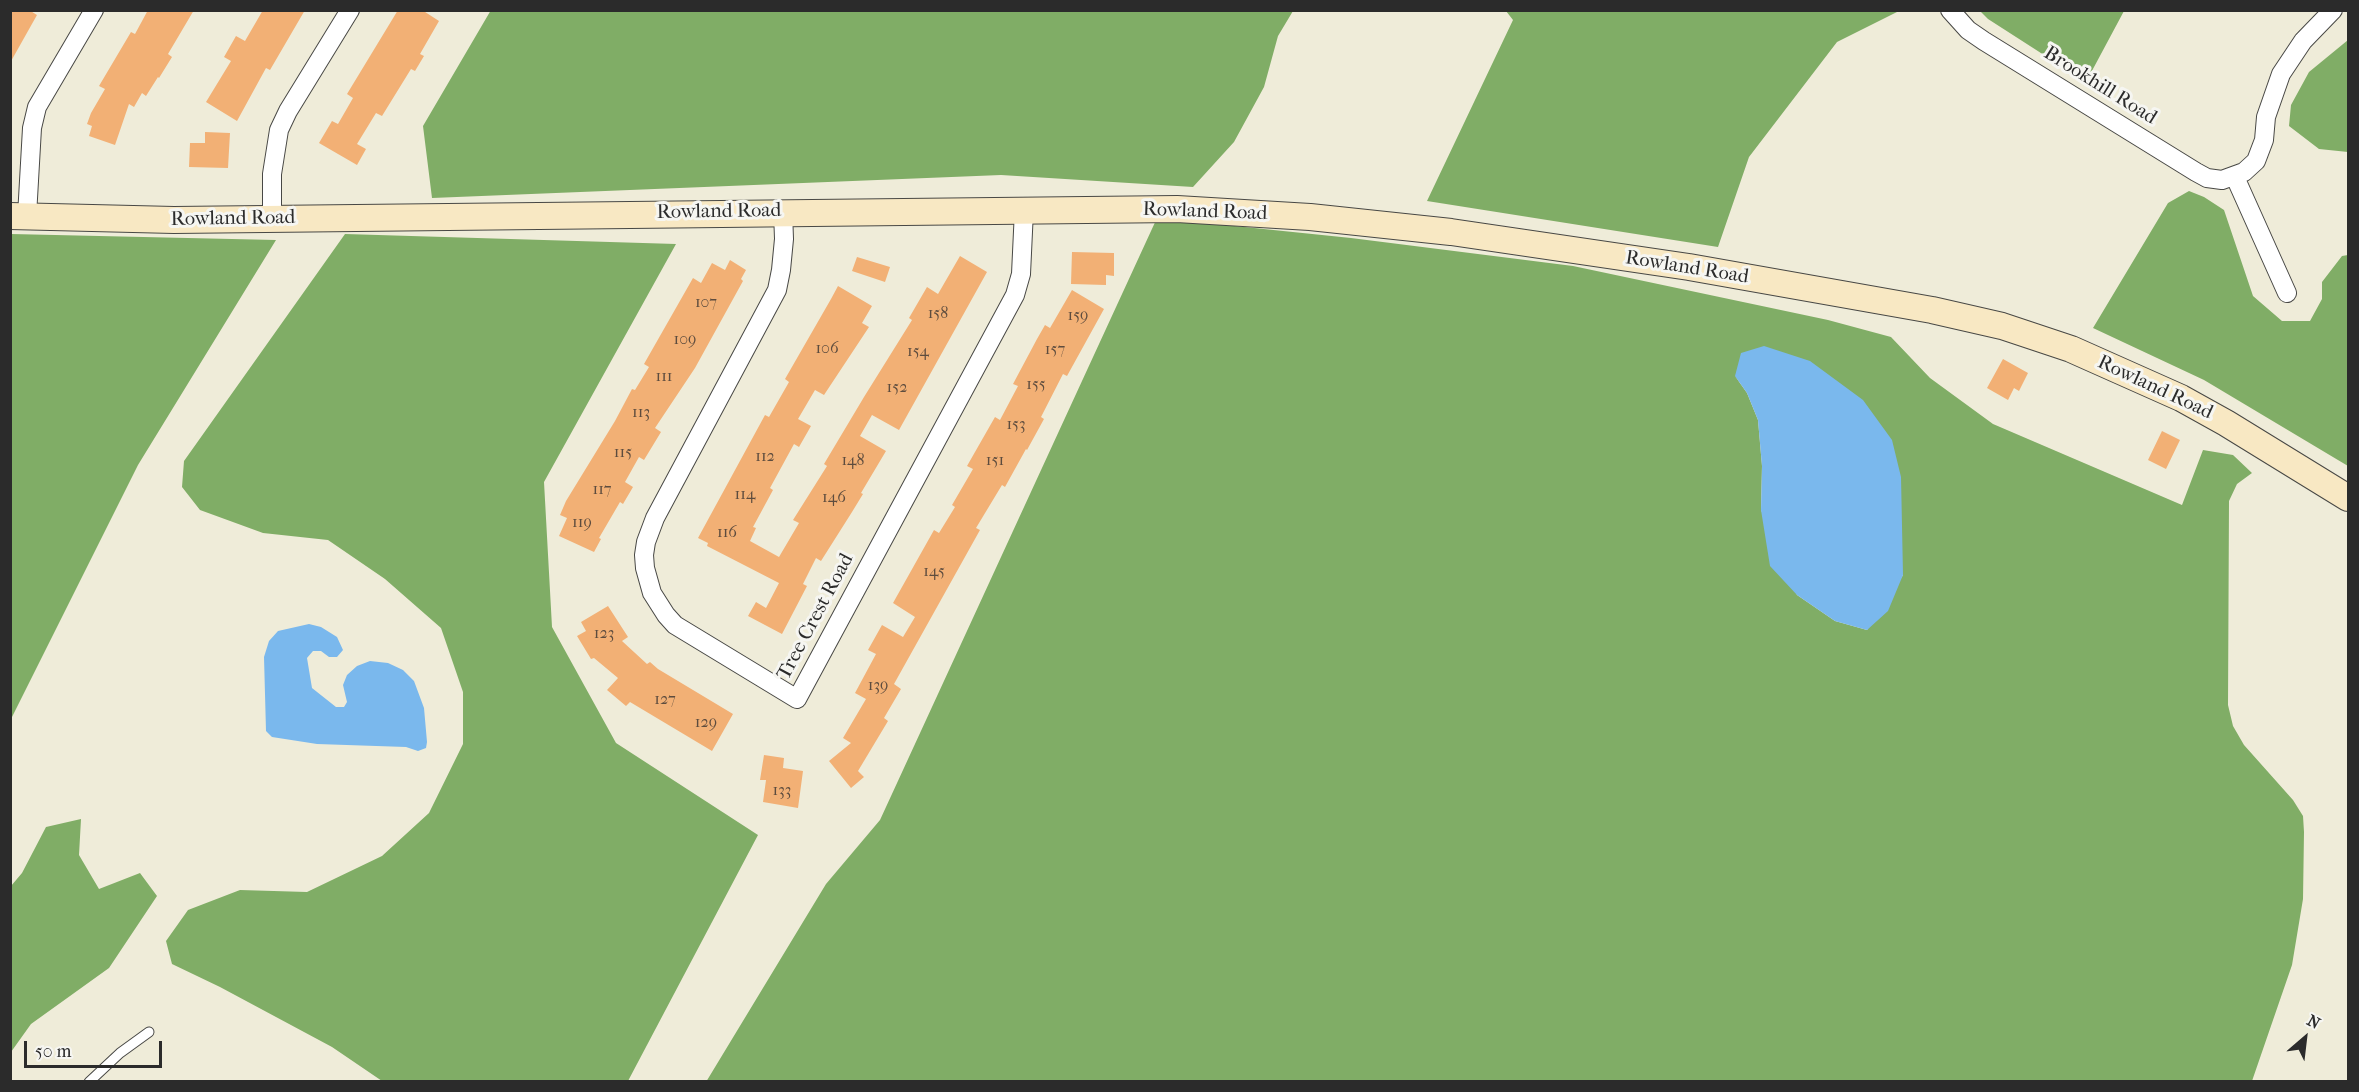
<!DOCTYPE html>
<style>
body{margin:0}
#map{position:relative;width:2359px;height:1092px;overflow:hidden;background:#efecd9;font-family:"IM FELL French Canon",serif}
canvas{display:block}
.frame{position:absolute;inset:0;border:12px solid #2b2b2b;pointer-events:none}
.north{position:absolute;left:2275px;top:1008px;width:60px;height:60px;-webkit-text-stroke:4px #f6f6f2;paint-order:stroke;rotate:28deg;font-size:16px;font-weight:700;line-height:24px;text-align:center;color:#2b2b2b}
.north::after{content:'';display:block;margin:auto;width:21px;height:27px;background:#2b2b2b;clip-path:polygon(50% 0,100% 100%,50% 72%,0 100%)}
.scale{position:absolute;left:24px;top:1041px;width:138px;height:27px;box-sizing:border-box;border:3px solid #2b2b2b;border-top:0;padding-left:8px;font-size:18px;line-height:21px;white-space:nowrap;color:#2b2b2b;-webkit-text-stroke:4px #f6f6f2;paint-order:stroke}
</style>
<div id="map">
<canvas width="2359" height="1092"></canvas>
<div class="frame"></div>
<div class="north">N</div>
<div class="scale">50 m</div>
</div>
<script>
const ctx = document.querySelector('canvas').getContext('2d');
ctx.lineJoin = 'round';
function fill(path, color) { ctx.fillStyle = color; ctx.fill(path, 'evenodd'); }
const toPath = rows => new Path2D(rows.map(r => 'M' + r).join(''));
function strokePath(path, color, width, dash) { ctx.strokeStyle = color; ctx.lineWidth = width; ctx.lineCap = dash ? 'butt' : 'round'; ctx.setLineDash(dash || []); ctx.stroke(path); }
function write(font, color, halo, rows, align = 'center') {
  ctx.font = font + ' "IM FELL French Canon",serif'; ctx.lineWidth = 6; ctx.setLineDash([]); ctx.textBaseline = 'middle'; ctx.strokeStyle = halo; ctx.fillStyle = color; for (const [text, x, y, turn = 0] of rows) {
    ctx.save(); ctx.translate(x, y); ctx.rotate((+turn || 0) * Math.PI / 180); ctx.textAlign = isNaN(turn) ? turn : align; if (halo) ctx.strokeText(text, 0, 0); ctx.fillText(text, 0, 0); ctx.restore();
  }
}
fill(toPath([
 [491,10,1293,10,1293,11,1278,36,1264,87,1234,142,1193,187,1001,175,432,198,423,126],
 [1506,11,1899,11,1837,42,1749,157,1718,247,1427,201,1513,20],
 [1980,11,2124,11,2086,82,1988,19],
 [2348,40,2348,152,2319,149,2289,126,2291,105,2309,72],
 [2189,191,2204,197,2224,210,2253,296,2282,321,2310,321,2322,299,2322,282,2342,256,2348,255,2348,466,2204,380,2093,328,2168,203],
 [1157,218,1351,238,1573,266,1828,320,1891,337,1930,378,1993,424,2182,505,2203,450,2233,455,2252,473,2237,484,2229,501,2228,705,2233,726,2244,745,2293,800,2303,816,2304,832,2303,899,2292,965,2252,1081,706,1082,826,884,880,820],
 [1735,376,1903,575,1867,630,1835,621,1797,595,1761,510,1762,466,1758,420,1747,393],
 [11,234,276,240,138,465,11,719],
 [345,234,676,244,544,482,552,627,616,743,758,835,628,1081,382,1081,332,1047,220,987,172,964,166,941,188,910,240,890,307,892,382,856,429,813,463,744,463,692,441,628,385,579,328,540,263,533,200,510,182,487,184,461],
 [81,819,79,855,99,889,140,873,157,896,109,968,31,1024,11,1052,11,886,22,873,46,827]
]), '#80ad66');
fill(toPath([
 [1764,346,1810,361,1863,400,1892,440,1901,477,1903,575,1888,611,1867,630,1835,621,1797,595,1770,566,1761,510,1762,466,1758,420,1747,393,1735,376,1741,353],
 [309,624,321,627,337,637,343,650,337,657,329,657,321,651,313,651,307,658,312,688,336,707,344,707,347,702,343,685,347,675,357,666,370,661,388,663,403,670,414,681,424,708,427,742,426,748,418,751,406,747,317,744,272,737,266,731,264,657,269,641,278,631]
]), '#7ab8ed');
fill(toPath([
 [10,10,29,10,37,15,10,63],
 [148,10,194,10,168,54,172,57,159,78,158,77,146,96,142,93,134,107,129,104,115,145,89,136,92,126,87,124,91,113,105,89,99,86,131,32,135,34],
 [263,10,305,10,270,70,266,68,237,121,206,102,231,61,224,57,236,36,245,41],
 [398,10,422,10,439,21,420,54,424,56,415,71,411,69,382,116,376,113,357,144,366,149,357,165,319,143,332,121,338,124,353,98,347,94],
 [205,132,230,133,228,168,189,167,190,143,205,143],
 [1072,252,1114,253,1114,276,1106,275,1106,285,1071,284],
 [960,256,987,272,899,430,872,415,860,436,886,451,861,493,863,494,852,512,821,561,816,558,803,584,807,586,782,634,748,616,756,602,766,608,779,583,707,546,708,543,698,538,765,415,769,417,789,382,785,379,831,299,838,286,872,306,862,323,869,327,824,395,815,390,798,419,811,426,799,447,794,444,770,488,773,490,753,527,756,528,750,541,779,557,799,523,793,520,827,466,824,464,864,397,912,320,909,318,927,287,938,294],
 [857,257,890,267,885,282,852,271],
 [730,260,746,270,741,279,743,281,695,368,655,428,661,432,644,460,639,457,625,482,633,487,623,504,620,502,599,538,601,539,594,552,559,536,567,518,560,515,566,501,615,421,632,389,635,390,649,367,644,364,693,278,701,283,712,263,725,270],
 [1072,290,1104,309,1067,376,1063,374,1041,417,1044,419,1027,450,1026,449,1005,487,1002,485,976,528,980,530,894,684,901,689,884,718,888,721,858,771,864,777,851,788,829,761,851,743,843,738,866,699,855,693,876,654,868,650,882,625,903,637,915,617,893,603,934,530,939,533,955,507,952,505,973,469,967,466,995,417,1000,420,1018,386,1013,384,1037,339,1045,325,1050,328],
 [2003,359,2028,373,2019,391,2014,388,2008,400,1987,388],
 [2162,431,2180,440,2166,469,2148,460],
 [608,606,628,637,622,641,647,664,650,662,658,669,733,714,712,751,630,702,626,706,607,690,618,678,594,658,591,659,577,636,586,631,581,622],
 [764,755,784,758,783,768,803,771,798,808,763,802,766,780,760,780]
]), '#f2b075');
const lane = toPath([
 [89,1082,120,1053,149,1032]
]);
const street = toPath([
 [1950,10,1968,30,1984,41,2196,172,2207,178,2222,180,2244,172,2256,161,2264,140,2266,117,2281,74,2303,41,2333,10],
 [2235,177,2287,293],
 [783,211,784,239,781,270,777,290,655,518,646,542,644,555,645,568,652,593,666,615,675,625,797,699,1015,295,1021,274,1024,210],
 [27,216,32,128,37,107,94,10],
 [272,218,272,174,279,130,288,111,350,10]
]);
const secondary = toPath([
 [10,216,174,220,1177,209,1310,217,1451,232,1689,267,1932,310,2002,326,2071,349,2181,398,2226,423,2348,498]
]);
strokePath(lane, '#484845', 11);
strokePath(street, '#484845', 20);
strokePath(secondary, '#484845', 28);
strokePath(lane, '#fff', 9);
strokePath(street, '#fff', 18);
strokePath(secondary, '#f8e8c3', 26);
write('16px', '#5d4c3e', null, [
 ["107",706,303],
 ["158",938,314],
 ["159",1078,316],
 ["109",685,340],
 ["106",827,349],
 ["157",1055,350],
 ["154",918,352],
 ["111",664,377],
 ["155",1036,385],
 ["152",897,388],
 ["113",641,413],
 ["153",1016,425],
 ["115",623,453],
 ["112",765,457],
 ["148",853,461],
 ["151",995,461],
 ["117",602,490],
 ["114",745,495],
 ["146",834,498],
 ["119",582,523],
 ["116",727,533],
 ["145",934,572],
 ["123",604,634],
 ["139",878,686],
 ["127",665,700],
 ["129",706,723],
 ["133",782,791]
]);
write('20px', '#2b2b2b', '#f6f6f2', [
 ["Brookhill Road",2100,86,32],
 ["Rowland Road",719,212,-1],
 ["Rowland Road",1205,212,2],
 ["Rowland Road",233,219,-1],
 ["Rowland Road",1687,268,9],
 ["Rowland Road",2155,388,25],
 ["Tree Crest Road",816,617,-62]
]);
</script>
